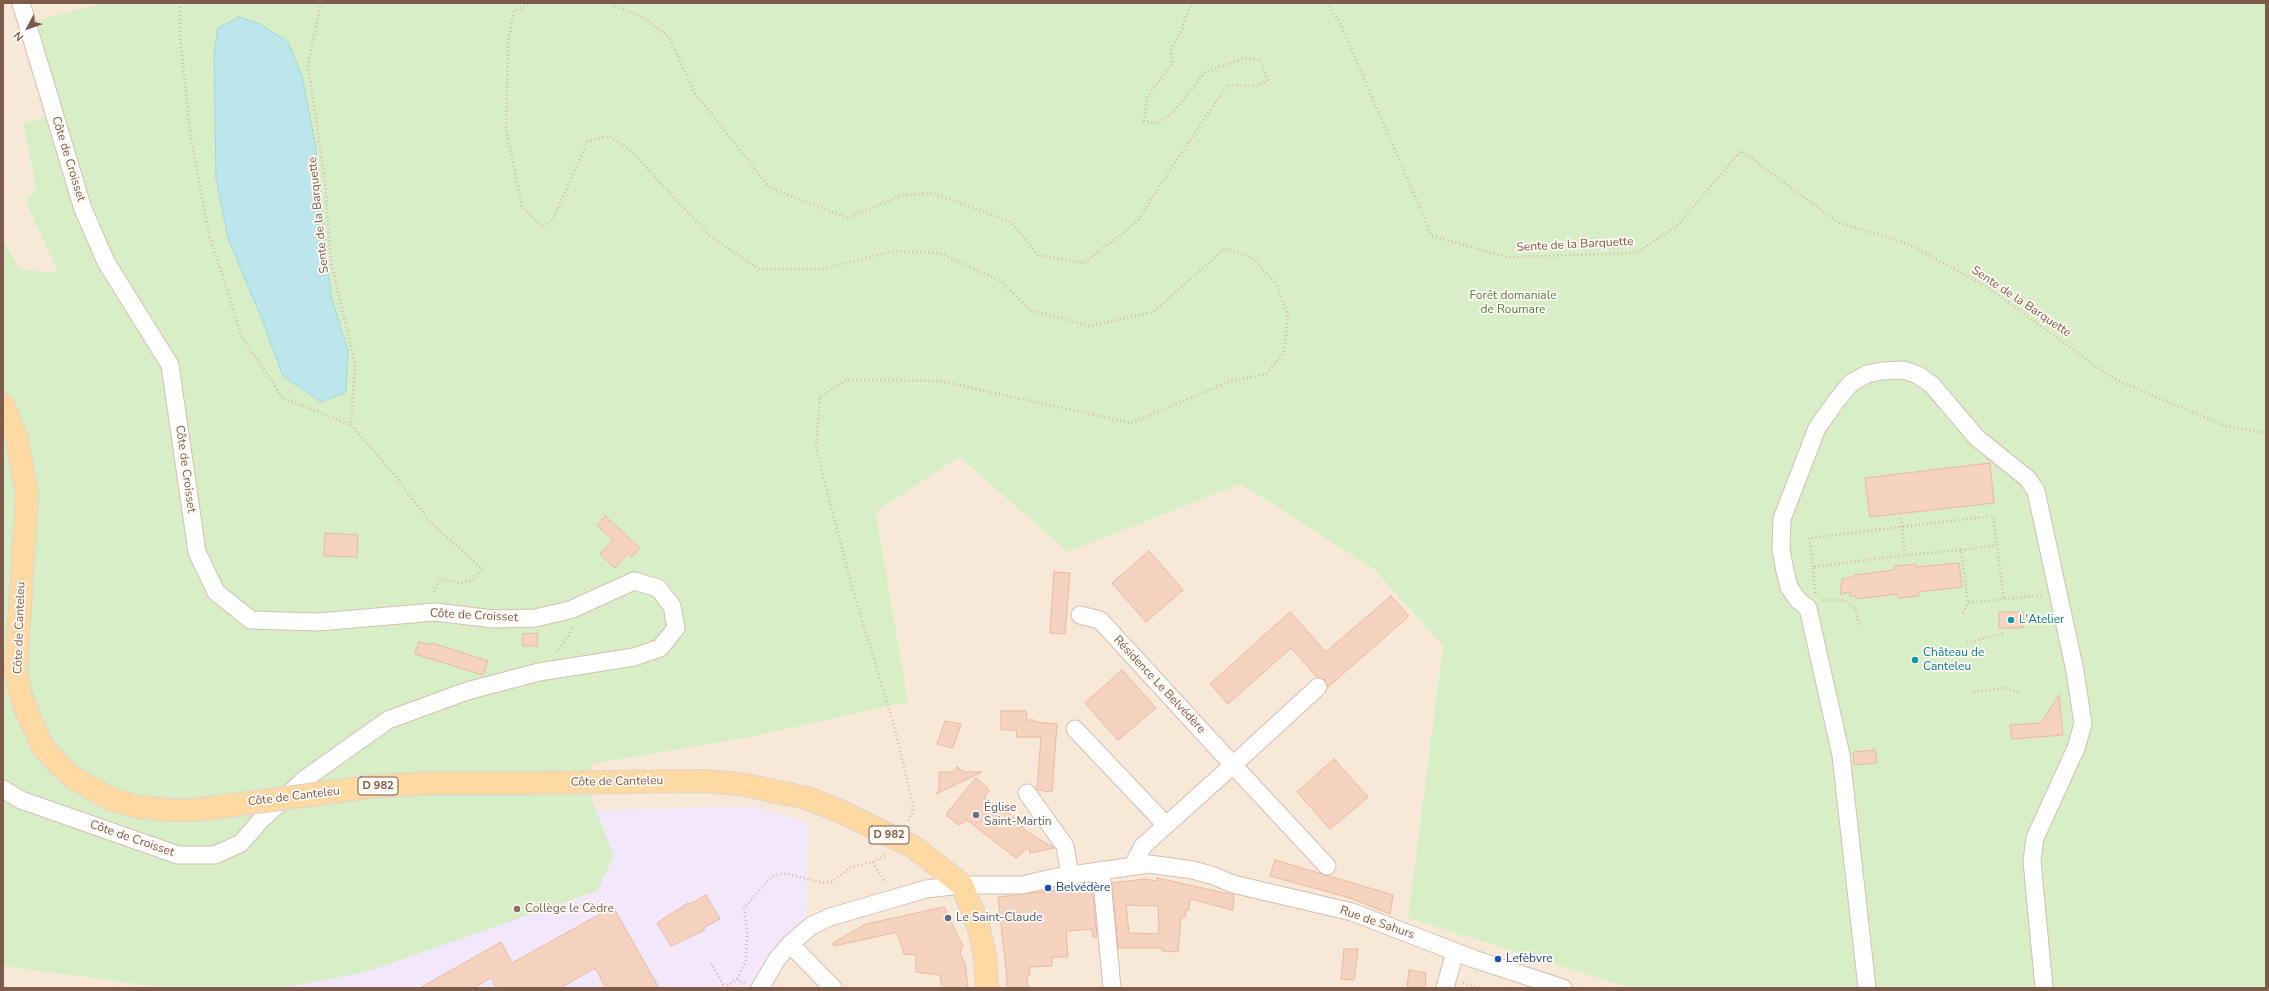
<!DOCTYPE html>
<meta charset="utf-8">
<style>
body{margin:0}
#map{position:relative;width:2269px;height:991px;overflow:hidden;background:#fef6eb;font-family:"Nunito Sans",sans-serif}
canvas{display:block}
.frame{position:absolute;inset:0;border:4px solid #7d5a4a;pointer-events:none}
.north{position:absolute;left:8px;top:8px;width:40px;height:40px;-webkit-text-stroke:3px #fffaf3;paint-order:stroke;rotate:229deg;font-size:11px;font-weight:700;line-height:16px;text-align:center;color:#7d5a4a}
.north::after{content:'';display:block;margin:auto;width:14px;height:18px;background:#7d5a4a;clip-path:polygon(50% 0,100% 100%,50% 72%,0 100%)}
</style>
<div id="map">
<canvas width="2269" height="991"></canvas>
<div class="frame"></div>
<div class="north">N</div>
</div>
<script>
const ctx = document.querySelector('canvas').getContext('2d');
ctx.lineJoin = 'round';
function fill(path, color) { ctx.fillStyle = color; ctx.fill(path, 'evenodd'); }
const toPath = rows => new Path2D(rows.map(r => 'M' + r).join(''));
function strokePath(path, color, width, dash) { ctx.strokeStyle = color; ctx.lineWidth = width; ctx.lineCap = dash ? 'butt' : 'round'; ctx.setLineDash(dash || []); ctx.stroke(path); }
function write(font, color, halo, rows, align = 'center') {
  ctx.font = font + ' "Nunito Sans",sans-serif'; ctx.lineWidth = 3.5; ctx.setLineDash([]); ctx.textBaseline = 'middle'; ctx.strokeStyle = halo; ctx.fillStyle = color; for (const [text, x, y, turn = 0] of rows) {
    ctx.save(); ctx.translate(x, y); ctx.rotate((+turn || 0) * Math.PI / 180); ctx.textAlign = isNaN(turn) ? turn : align; if (halo) ctx.strokeText(text, 0, 0); ctx.fillText(text, 0, 0); ctx.restore();
  }
}
fill(toPath([
 [3,3,102,3,38,20,53,113,23,124,36,188,26,202,58,273,20,269,3,239],
 [959,457,1068,552,1241,484,1375,570,1443,646,1408,918,1630,988,282,988,614,856,592,800,592,764,751,737,908,702,876,512],
 [3,966,167,988,3,988]
]), '#f7e8d8');
fill(toPath([
 [753,807,808,822,806,924,748,988,218,988,576,811]
]), '#f3e7fb');
fill(toPath([
 [102,3,2266,3,2266,988,1630,988,1408,918,1443,646,1375,570,1241,484,1068,552,959,457,876,512,908,702,751,737,592,764,592,800,614,856,597,891,366,972,282,988,167,988,3,966,3,239,20,269,58,273,26,202,36,188,23,124,53,113,38,20],
 [214,54,322,203,331,296,348,351,346,392,321,402,283,376,263,322,228,238,216,179]
]), '#d8eec7');
const water = toPath([
 [239,17,260,24,288,42,302,76,315,142,331,296,348,351,346,392,321,402,283,376,263,322,228,238,216,179,214,54,218,28,239,17]
]);
fill(water, '#bce6eb');
strokePath(water, '#a2d6dd', 1);
const building = toPath([
 [1990,463,1994,503,1870,517,1865,478,1990,463],
 [605,516,640,548,632,557,628,553,615,568,600,554,613,540,597,525,605,516],
 [325,533,358,535,357,557,324,556,325,533],
 [1149,551,1183,590,1146,622,1112,583,1149,551],
 [1959,563,1962,587,1919,592,1919,596,1898,598,1897,594,1856,599,1856,596,1850,596,1850,592,1840,594,1842,579,1854,577,1854,575,1894,570,1894,566,1916,564,1916,567,1959,563],
 [1054,572,1070,573,1065,634,1050,633,1054,572],
 [1391,596,1409,616,1328,687,1325,680,1317,677,1291,648,1228,704,1210,684,1290,612,1326,652,1391,596],
 [1999,612,2024,612,2023,628,1999,628,1999,612],
 [537,633,538,646,523,646,522,634,537,633],
 [419,642,431,645,432,643,488,661,483,675,415,654,419,642],
 [1122,670,1156,708,1118,740,1085,703,1122,670],
 [2059,695,2063,735,2012,739,2010,725,2041,723,2059,695],
 [1001,711,1026,711,1027,720,1034,720,1035,722,1057,724,1052,792,1037,790,1041,737,1017,737,1016,730,1001,730,1001,711],
 [945,721,961,724,953,748,937,744,945,721],
 [1875,750,1877,763,1854,765,1853,752,1875,750],
 [1334,759,1368,797,1330,829,1297,792,1334,759],
 [957,767,964,772,982,772,936,794,939,791,939,772,953,772,957,767],
 [976,778,988,788,987,789,989,791,984,797,1011,815,1029,833,1054,848,1030,853,1029,847,1016,858,967,820,959,825,947,816,947,813,976,778],
 [1275,860,1393,895,1390,914,1350,898,1270,876,1275,860],
 [1157,878,1234,895,1233,910,1190,899,1189,910,1186,910,1185,917,1181,917,1178,952,1162,951,1162,948,1118,948,1112,883,1144,879,1157,881,1157,878],
 [1126,905,1158,906,1159,934,1129,933,1126,905],
 [1092,886,1097,937,1093,937,1092,929,1066,931,1068,957,1052,957,1052,966,1029,967,1030,975,1027,976,1028,988,1006,988,1007,978,998,897,1092,886],
 [706,895,720,919,703,928,705,930,671,946,657,923,688,903,690,904,706,895],
 [613,907,659,988,606,988,595,968,560,988,497,988,491,978,473,988,420,988,501,942,512,963,613,907],
 [944,907,963,946,960,953,965,964,968,988,942,988,940,975,916,972,916,955,904,954,897,932,834,946,833,943,866,924,944,907],
 [1344,949,1358,949,1354,980,1341,979,1344,949],
 [1409,970,1426,973,1425,988,1407,988,1409,970]
]);
fill(building, '#f6d3c0');
strokePath(building, '#eab99f', 1);
const minor = toPath([
 [1080,615,1100,620,1233,765,1143,846,1133,865],
 [1318,687,1233,765,1327,866],
 [1075,729,1166,825],
 [3,789,21,800,178,855,215,855,241,843,261,820,305,779,388,720,467,691,539,672,634,657,660,648,676,628,672,606,658,588,634,581,570,610,535,618,494,619,435,612,318,622,251,620,216,592,197,552,170,365,106,262,83,209,21,3],
 [1027,793,1065,846,1070,875],
 [1101,870,1112,988],
 [790,944,833,988],
 [760,988,777,959,790,944,811,926,830,917,926,889,962,885,1022,885,1057,877,1149,864,1193,870,1214,876,1233,884,1352,912,1474,959,1563,988],
 [1445,988,1455,952],
 [1867,988,1841,755,1808,608,1798,600,1789,587,1785,571,1781,549,1782,519,1817,428,1837,400,1851,383,1867,374,1882,371,1904,370,1918,375,1932,385,1977,438,2028,479,2036,491,2075,671,2083,724,2076,748,2035,838,2032,861,2044,988]
]);
const major = toPath([
 [3,405,17,439,27,495,16,670,20,693,27,712,43,747,59,765,75,779,113,800,140,807,168,810,195,810,234,805],
 [523,783,703,781,740,784,807,798,842,812,915,848,962,885,978,925,985,955,987,988]
]);
strokePath(minor, '#d5bfb1', 19);
strokePath(major, '#ddd4d0', 24);
strokePath(toPath([
 [179,3,181,47,191,139,209,234,242,337,283,398,351,425,392,472,429,521,482,569,474,579,462,583,442,579,434,588,434,595],
 [321,3,308,65,325,181,331,262,355,364,351,425],
 [532,3,514,11,508,42,506,129,522,206,542,227,553,219,588,141,609,136,631,151,710,236,759,269,823,269,893,251,939,253,1001,281,1030,310,1090,326,1153,312,1226,248,1254,259,1276,284,1288,316,1284,352,1266,374,1228,382,1131,423,940,381,846,380,820,397,816,448,852,587,893,722,914,809,907,823],
 [608,3,641,16,669,37,694,92,770,188,848,218,902,195,933,193,1011,222,1038,255,1084,263,1137,222,1162,182,1227,85,1257,86,1268,80,1260,60,1245,58,1205,72,1174,111,1157,124,1144,121,1147,97,1172,64,1171,49,1183,28,1185,16,1193,3],
 [1327,3,1340,23,1432,236,1507,257,1636,253,1678,225,1741,151,1838,222,1908,244,1984,285,2114,379,2225,426,2266,433],
 [1901,518,1905,555,1961,550,1968,603],
 [1961,550,1997,545,2004,599],
 [1813,567,1809,538,1993,516,1997,545],
 [1815,593,1813,567,1905,555],
 [1822,600,1845,600,1856,609,1859,627],
 [1963,613,1968,603,2042,595],
 [1967,643,2005,633],
 [556,652,569,636,572,626],
 [1974,692,2006,688,2019,693],
 [873,862,886,883],
 [711,963,724,986],
 [737,979,745,984],
 [1463,983,1479,988],
 [724,988,737,979,746,961,747,931,744,908,771,877,780,874,788,874,824,883,832,882,851,867,873,862,886,855]
]), '#dcb6a2', 2.5, [1, 3]);
strokePath(minor, '#fff', 17);
strokePath(major, '#ffd9a1', 22);
const majorBridge = toPath([
 [234,805,376,786,436,783,523,783]
]);
strokePath(majorBridge, '#ddd4d0', 24, []);
strokePath(majorBridge, '#ffd9a1', 22);
for (const [x, y, r, color] of [
 [2011,620,4,"#0f9aa8"],
 [1915,660,4,"#0f9aa8"],
 [976,815,4,"#6b7280"],
 [1048,888,4,"#1a4fb4"],
 [517,909,4,"#8d6e63"],
 [948,918,4,"#5c6f8a"],
 [1498,959,4,"#1a4fb4"]
]) { const dot = new Path2D(); dot.arc(x, y, r, 0, 2 * Math.PI); ctx.fillStyle = color; ctx.fill(dot); strokePath(dot, '#fffaf3', 1.5); }
for (const [x, y, w] of [
 [378,786,40],
 [889,835,40]
]) { const box = new Path2D(); box.roundRect(x - w / 2, y - 9, w, 18, 3); ctx.fillStyle = '#fffaf3'; ctx.fill(box); strokePath(box, '#7d5a4a', 1); }
write('bold 11px', '#7d5a4a', null, [
 ["D 982",378,786],
 ["D 982",889,835]
]);
write('12px', '#7d5a4a', '#fffaf3', [
 ["Côte de Croisset",68,159,73],
 ["Sente de la Barquette",319,215,-96],
 ["Sente de la Barquette",1575,245,-3],
 ["Sente de la Barquette",2021,302,34],
 ["Côte de Croisset",185,469,82],
 ["Côte de Croisset",474,616,3],
 ["Côte de Canteleu",20,628,-88],
 ["Résidence Le Belvédère",1159,685,47],
 ["Côte de Canteleu",617,782,-1],
 ["Côte de Canteleu",294,797,-7],
 ["Côte de Croisset",132,839,19],
 ["Rue de Sahurs",1377,923,19]
]);
write('12px', '#527d3e', '#fffaf3', [
 ["Forêt domaniale",1513,296],
 ["de Roumare",1513,310]
]);
write('12px', '#0d838f', '#fffaf3', [
 ["L'Atelier",2019,620],
 ["Château de",1923,653],
 ["Canteleu",1923,667]
], 'left');
write('12px', '#5b616d', '#fffaf3', [
 ["Église",984,808],
 ["Saint-Martin",984,822]
], 'left');
write('12px', '#164399', '#fffaf3', [
 ["Belvédère",1056,888],
 ["Lefèbvre",1506,959]
], 'left');
write('12px', '#785e54', '#fffaf3', [
 ["Collège le Cèdre",525,909]
], 'left');
write('12px', '#4e5e75', '#fffaf3', [
 ["Le Saint-Claude",956,918]
], 'left');
</script>
